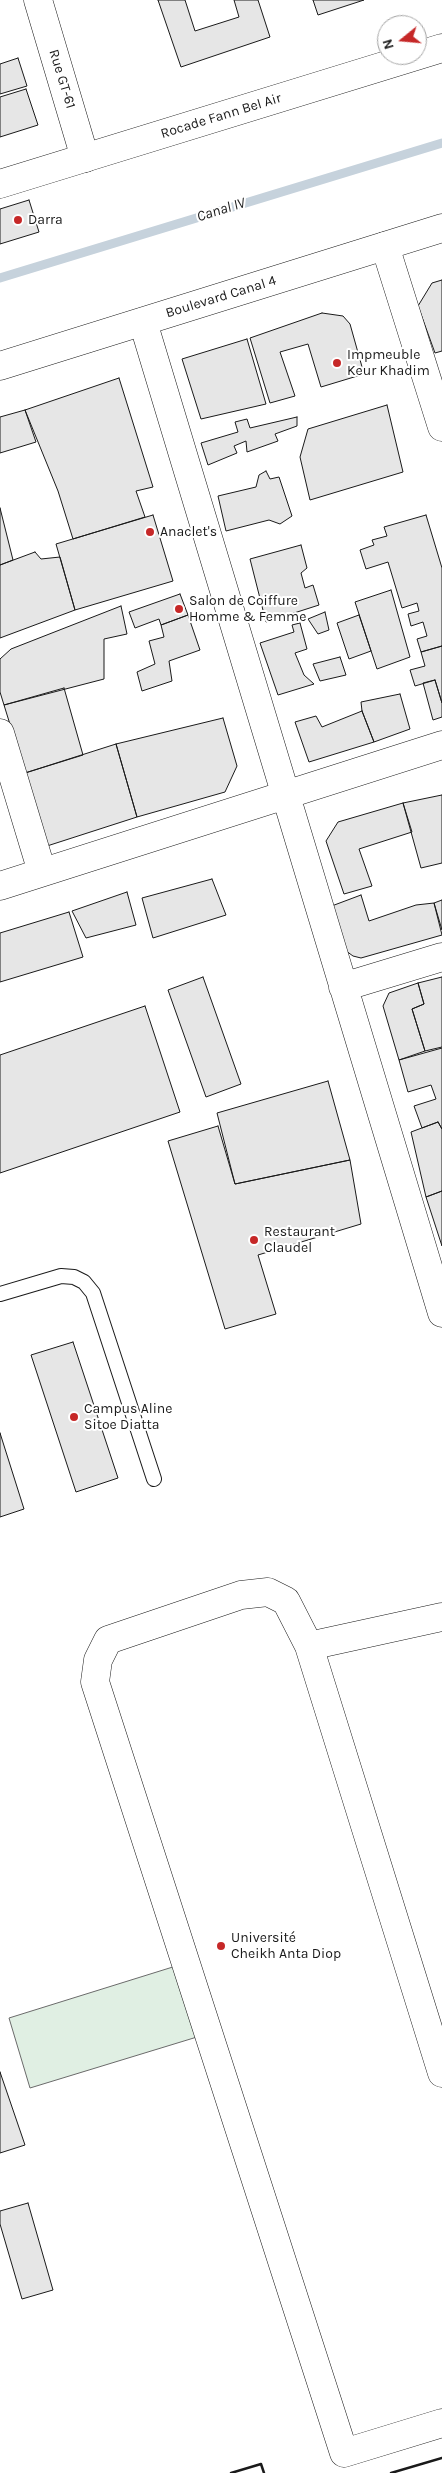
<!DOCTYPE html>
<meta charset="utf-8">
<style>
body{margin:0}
#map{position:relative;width:442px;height:2473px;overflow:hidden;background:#fff;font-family:Karla,sans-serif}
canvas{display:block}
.north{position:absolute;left:377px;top:15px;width:50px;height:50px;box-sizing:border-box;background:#fff;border:1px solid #a3a3a3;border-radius:50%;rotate:253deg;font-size:14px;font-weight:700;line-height:20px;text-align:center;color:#1a1a1a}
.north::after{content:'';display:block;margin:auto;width:18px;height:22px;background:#c62828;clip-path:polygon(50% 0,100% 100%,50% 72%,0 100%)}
</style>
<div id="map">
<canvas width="442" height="2473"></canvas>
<div class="north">N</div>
</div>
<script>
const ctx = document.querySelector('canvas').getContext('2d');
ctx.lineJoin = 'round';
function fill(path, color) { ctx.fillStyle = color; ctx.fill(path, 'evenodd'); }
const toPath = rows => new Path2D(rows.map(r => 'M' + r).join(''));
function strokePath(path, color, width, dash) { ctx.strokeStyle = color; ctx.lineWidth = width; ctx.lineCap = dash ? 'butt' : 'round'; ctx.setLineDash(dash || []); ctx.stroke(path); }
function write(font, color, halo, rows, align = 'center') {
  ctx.font = font + ' Karla,sans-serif'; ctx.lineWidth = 4; ctx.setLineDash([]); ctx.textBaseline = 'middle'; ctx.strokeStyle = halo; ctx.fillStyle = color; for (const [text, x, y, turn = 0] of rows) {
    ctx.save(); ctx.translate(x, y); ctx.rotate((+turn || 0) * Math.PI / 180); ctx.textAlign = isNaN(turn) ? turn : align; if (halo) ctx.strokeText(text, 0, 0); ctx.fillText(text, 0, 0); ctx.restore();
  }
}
const green = toPath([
 [176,1966,197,2037,30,2088,9,2018,176,1966]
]);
fill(green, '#e0efe3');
strokePath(green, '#6a6a6a', 1);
strokePath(toPath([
 [0,278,442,143]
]), '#c6d2dc', 9);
const building = toPath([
 [158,0,185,0,195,31,239,17,234,0,258,0,270,37,181,67,158,0],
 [313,0,364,0,318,15,313,0],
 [18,58,27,86,0,94,0,64,18,58],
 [26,89,38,125,0,137,0,97,26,89],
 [29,200,39,232,0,244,0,209,29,200],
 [442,280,442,351,435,353,418,306,432,283,442,280],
 [322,313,343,316,350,324,364,374,321,387,308,344,280,352,295,396,270,403,250,338,322,313],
 [247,339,266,404,201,419,182,359,247,339],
 [119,378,153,487,136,491,145,517,73,539,58,491,25,410,119,378],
 [387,405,403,472,310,500,300,457,308,429,387,405],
 [25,410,36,442,0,453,0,417,25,410],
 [297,417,297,426,275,434,278,441,247,452,246,441,234,446,237,453,208,465,201,443,238,432,235,422,247,419,250,428,297,417],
 [266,471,270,479,279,477,292,516,280,524,269,520,226,531,218,496,256,487,259,475,266,471],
 [0,508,13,560,0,565,0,508],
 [153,515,173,581,75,610,56,544,153,515],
 [426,515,442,568,442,646,421,652,417,639,427,636,423,622,411,626,408,614,419,611,417,603,402,608,388,562,366,569,360,550,374,545,372,540,387,536,384,527,426,515],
 [301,545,307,568,301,573,305,588,313,585,319,605,266,622,250,559,301,545],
 [35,552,41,559,60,557,75,610,0,638,0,565,35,552],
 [391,590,410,657,377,669,355,602,391,590],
 [180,594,188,615,161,625,159,619,135,628,129,612,180,594],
 [121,606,127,634,104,639,104,679,4,705,0,692,0,659,11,649,121,606],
 [325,612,329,630,318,634,308,619,325,612],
 [188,615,200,650,169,661,172,681,142,691,137,672,155,664,149,641,164,637,161,625,188,615],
 [359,615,371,651,349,659,337,623,359,615],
 [300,623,307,649,295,653,304,675,314,684,278,695,260,643,294,632,292,625,300,623],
 [442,646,442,703,435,680,415,686,410,670,425,666,421,652,442,646],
 [340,657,346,675,320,681,313,664,340,657],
 [435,680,442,703,442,717,433,720,423,683,435,680],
 [64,688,83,755,25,773,4,705,64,688],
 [400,694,410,729,374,742,362,711,361,702,400,694],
 [362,711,374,742,309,762,295,722,316,716,322,727,362,711],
 [223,718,237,766,225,792,137,817,116,744,223,718],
 [116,744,137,817,47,846,25,773,116,744],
 [442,795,442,863,421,868,403,803,442,795],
 [403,803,412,832,359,849,372,886,344,894,326,841,338,822,403,803],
 [212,879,226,915,153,938,142,898,212,879],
 [127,892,136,925,86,938,72,911,127,892],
 [361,895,369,921,416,905,434,903,442,935,361,958,353,956,342,948,329,907,361,895],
 [442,900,442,930,434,903,442,900],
 [69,912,83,957,0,982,0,933,69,912],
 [203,977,241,1084,206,1097,168,990,203,977],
 [442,977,442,1047,425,1051,412,1009,424,1004,418,983,442,977],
 [418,983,424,1004,412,1009,425,1051,399,1060,383,1006,389,993,418,983],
 [145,1006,180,1112,0,1173,0,1055,145,1006],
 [442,1048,442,1129,438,1122,422,1128,414,1106,436,1099,431,1085,408,1092,399,1060,442,1048],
 [328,1081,350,1160,235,1184,217,1113,328,1081],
 [438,1122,442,1129,442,1191,426,1197,411,1132,438,1122],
 [218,1126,235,1184,350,1160,361,1224,258,1255,276,1314,225,1329,168,1141,218,1126],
 [442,1191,442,1246,426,1197,442,1191],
 [73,1342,118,1478,76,1492,31,1355,73,1342],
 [0,1433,24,1509,0,1517,0,1433],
 [0,2072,25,2145,0,2153,0,2072],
 [28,2203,53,2290,22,2299,0,2224,0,2211,28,2203]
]);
fill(building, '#e6e6e6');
strokePath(building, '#1a1a1a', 1);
const service = toPath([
 [0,1294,61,1276,74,1277,84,1282,93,1293,154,1479]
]);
const minor = toPath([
 [38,0,85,158],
 [385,246,442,427],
 [143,322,442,1313],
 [0,733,42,872],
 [0,886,442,745],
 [343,987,442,957],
 [309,1646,442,1617],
 [442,2073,309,1646,286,1601,268,1592,241,1595,108,1640,98,1660,95,1682,344,2453,442,2423]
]);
const secondary = toPath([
 [0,184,442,48],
 [0,366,442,228]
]);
strokePath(service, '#1a1a1a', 16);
strokePath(minor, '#1a1a1a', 29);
strokePath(secondary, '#1a1a1a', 29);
strokePath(service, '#fff', 14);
strokePath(minor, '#fff', 28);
strokePath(secondary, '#fff', 28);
strokePath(toPath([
 [231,2473,261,2464,264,2473],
 [391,2473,442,2458]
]), '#1a1a1a', 2.5);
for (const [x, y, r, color] of [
 [18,220,5,"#c62828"],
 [337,363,5,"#c62828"],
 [150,532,5,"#c62828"],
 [179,609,5,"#c62828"],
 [254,1240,5,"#c62828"],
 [74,1417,5,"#c62828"],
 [221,1946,5,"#c62828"]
]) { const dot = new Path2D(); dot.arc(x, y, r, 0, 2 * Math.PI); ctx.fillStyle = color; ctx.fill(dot); strokePath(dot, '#fff', 2); }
write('14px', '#1a1a1a', '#fff', [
 ["Rue GT-61",62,79,73],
 ["Rocade Fann Bel Air",221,116,-17],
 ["Boulevard Canal 4",221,297,-17]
]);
write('14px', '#1a1a1a', '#fff', [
 ["Darra",28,220],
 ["Impmeuble",347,355],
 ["Keur Khadim",347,371],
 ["Anaclet's",160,532],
 ["Salon de Coiffure",189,601],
 ["Homme & Femme",189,617],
 ["Restaurant",264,1232],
 ["Claudel",264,1248],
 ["Campus Aline",84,1409],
 ["Sitoe Diatta",84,1425],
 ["Université",231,1938],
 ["Cheikh Anta Diop",231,1954]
], 'left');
write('italic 15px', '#1a1a1a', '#fff', [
 ["Canal IV",221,210,-17]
]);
</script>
